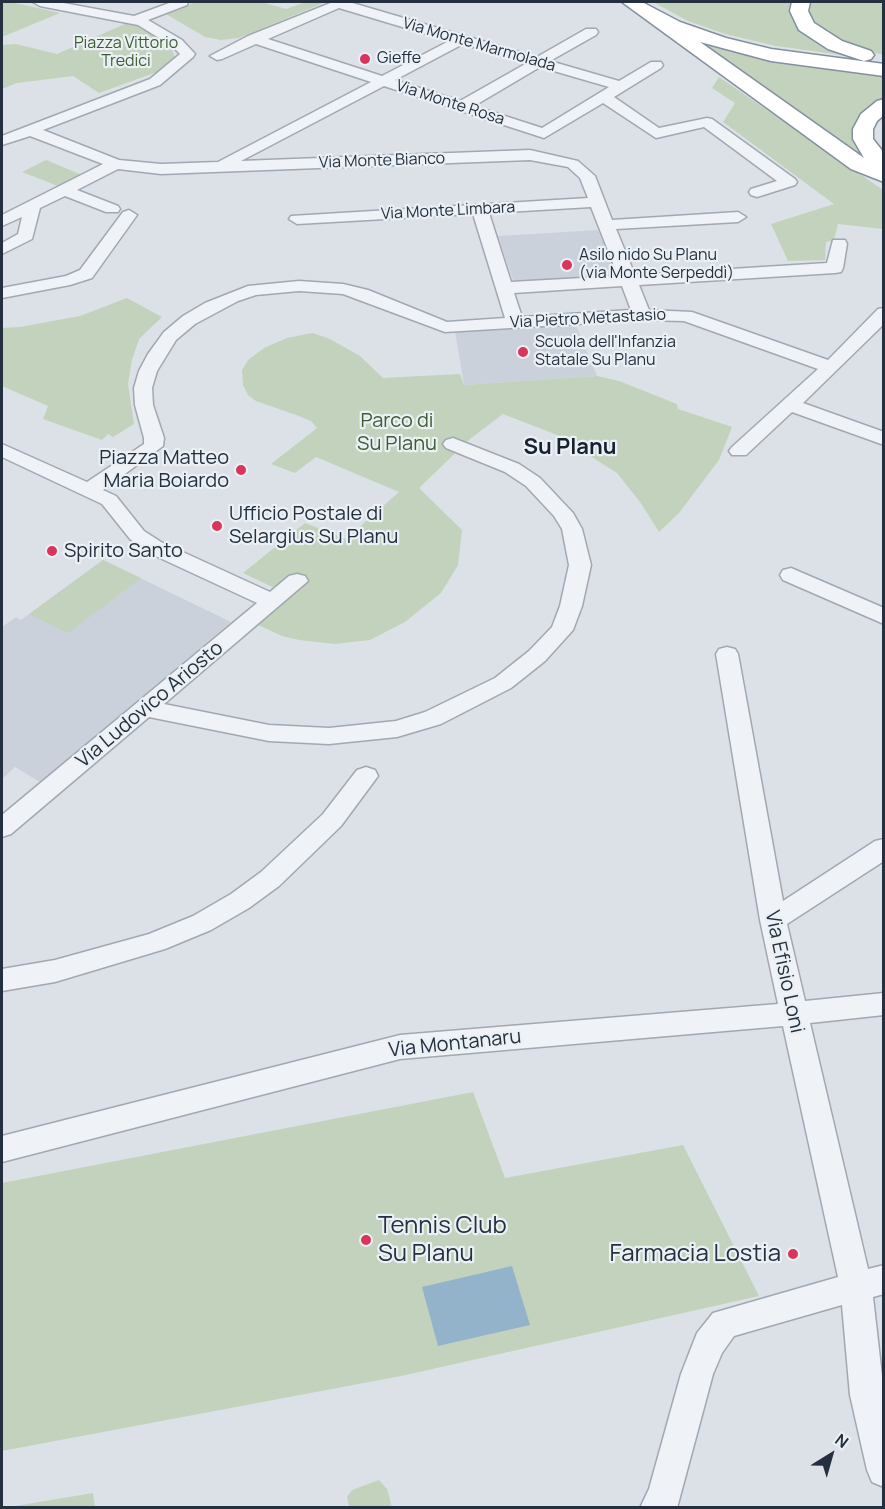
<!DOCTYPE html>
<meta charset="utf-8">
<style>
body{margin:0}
#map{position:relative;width:885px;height:1509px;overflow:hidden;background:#dce1e7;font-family:Manrope,sans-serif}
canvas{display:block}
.frame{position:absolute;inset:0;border:3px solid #24303f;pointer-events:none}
.north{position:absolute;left:801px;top:1425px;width:60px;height:60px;-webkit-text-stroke:4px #ebf0f5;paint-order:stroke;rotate:37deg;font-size:16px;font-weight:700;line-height:24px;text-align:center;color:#24303f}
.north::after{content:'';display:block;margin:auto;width:21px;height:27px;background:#24303f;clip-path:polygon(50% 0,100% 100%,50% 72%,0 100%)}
</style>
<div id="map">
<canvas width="885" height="1509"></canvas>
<div class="frame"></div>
<div class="north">N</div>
</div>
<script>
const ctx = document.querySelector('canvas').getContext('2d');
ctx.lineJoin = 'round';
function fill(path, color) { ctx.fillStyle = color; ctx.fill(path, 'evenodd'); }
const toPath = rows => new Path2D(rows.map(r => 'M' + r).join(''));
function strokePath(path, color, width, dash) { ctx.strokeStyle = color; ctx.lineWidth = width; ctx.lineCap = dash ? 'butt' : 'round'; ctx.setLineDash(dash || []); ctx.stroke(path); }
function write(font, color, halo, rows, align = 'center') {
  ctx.font = font + ' Manrope,sans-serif'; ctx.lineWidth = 4.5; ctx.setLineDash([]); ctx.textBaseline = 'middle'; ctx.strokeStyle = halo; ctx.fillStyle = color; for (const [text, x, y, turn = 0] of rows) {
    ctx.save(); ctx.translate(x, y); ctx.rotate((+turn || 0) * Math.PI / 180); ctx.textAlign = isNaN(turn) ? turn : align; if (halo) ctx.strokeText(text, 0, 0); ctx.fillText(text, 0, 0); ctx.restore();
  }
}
fill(toPath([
 [598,230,618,277,514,283,498,236],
 [576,325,597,376,464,385,455,331],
 [103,560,231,622,40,782,15,767,2,779,2,627,16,617,21,620]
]), '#cad1da');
fill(toPath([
 [195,2,262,2,286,9,306,2,326,2,239,38,221,40,205,37,166,14],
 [653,2,797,2,794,15,844,51,871,59,776,46,725,34,688,21],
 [809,2,883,2,883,55,838,42,813,24,807,8],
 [2,3,15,3,60,13,2,37],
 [127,23,137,25,155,35,172,49,175,58,165,69,99,93,73,76,17,83,2,89,2,45,16,44,57,54],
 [689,37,883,73,883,98,867,107,857,120,854,135,870,161],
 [719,77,883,190,883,229,838,224,834,240,826,242,825,260,788,261,771,224,834,204,723,122,735,103,712,88],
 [46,160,87,177,63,188,22,172],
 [127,298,162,317,139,339,132,360,128,384,134,424,113,437,108,434,102,440,43,419,48,406,2,386,2,328,20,327,80,316],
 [312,333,328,338,360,356,383,378,460,374,464,385,597,376,619,381,677,404,678,409,732,427,719,460,679,513,659,532,640,502,617,473,557,435,503,414,470,439,419,488,462,530,458,565,441,593,405,622,370,640,335,644,299,640,282,636,254,623,289,595,243,573,305,523,346,539,399,492,316,457,295,473,271,464,317,428,311,421,299,416,256,401,248,395,243,385,242,370,248,360,264,348,287,338],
 [103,560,141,578,68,633,29,614],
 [473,1092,505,1178,683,1145,759,1296,401,1376,2,1451,2,1183],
 [379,1480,387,1489,392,1507,349,1507,347,1497,352,1490],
 [93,1493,95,1507,9,1507]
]), '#c3d2bc');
fill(toPath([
 [512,1266,530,1325,438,1346,422,1287]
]), '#93b3cb');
const minor = toPath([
 [33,2,58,2,134,16,172,2,188,2,187,5,148,20,182,40,195,54,193,57,160,85,43,130,119,160,161,164,218,162,371,82,256,44,222,59,217,60,210,56,248,36,333,2,349,2,537,57,586,29,596,29,598,32,596,35,550,61,619,81,651,62,661,62,663,65,661,68,614,97,659,128,707,118,712,119,795,179,797,182,795,185,757,197,751,195,749,192,751,189,777,181,704,127,656,138,603,103,544,138,384,86,241,161,530,150,578,161,595,176,612,220,738,212,746,217,738,222,616,229,635,275,827,263,833,240,845,240,847,244,843,268,841,272,835,273,639,285,649,310,692,312,828,360,878,309,884,308,884,324,803,403,884,432,884,445,792,412,746,455,732,455,729,451,732,447,818,369,684,321,642,320,445,332,343,294,299,291,256,295,238,301,195,324,176,340,157,371,152,388,153,405,164,438,163,446,103,490,116,496,144,531,161,542,270,592,289,576,297,574,305,576,308,581,164,704,269,725,329,728,396,721,425,712,495,678,529,651,552,627,560,606,569,565,562,529,554,516,526,486,505,472,446,448,443,444,446,440,453,438,519,464,540,478,573,513,582,529,591,565,582,606,573,630,545,661,511,688,441,724,397,737,329,744,269,741,149,717,11,834,2,837,2,815,257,603,147,552,130,539,102,504,2,457,2,444,87,482,144,444,144,438,135,405,134,388,139,371,148,354,164,332,183,316,205,303,248,286,299,281,343,284,368,290,447,322,505,318,473,214,297,224,289,219,291,216,588,198,580,178,568,167,530,160,161,174,118,169,77,190,118,206,120,209,118,212,106,212,65,196,40,208,32,239,2,254,2,243,18,234,22,217,2,226,2,215,103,164,30,136,2,145,2,136,150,79,180,54,172,46,138,25,40,6,33,2],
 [339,8,449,41,382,76,268,39,339,8],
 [463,44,527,63,460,101,395,80,463,44],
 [540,67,609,87,542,128,474,106,540,67],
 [591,207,618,276,511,282,489,213,591,207],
 [622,286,631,310,522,317,514,293,622,286],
 [129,210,137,215,92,278,70,285,2,298,2,288,66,276,80,270,123,212,129,210],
 [791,568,884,608,884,624,783,580,780,575,783,570,791,568],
 [727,647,735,649,738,654,783,901,875,841,884,839,884,861,787,924,805,1001,884,993,884,1015,810,1023,868,1269,884,1265,884,1294,873,1297,884,1394,884,1487,872,1482,867,1470,850,1395,842,1305,734,1336,722,1353,713,1374,677,1508,640,1508,649,1489,681,1374,697,1333,713,1313,838,1277,783,1026,400,1059,2,1162,2,1136,400,1035,778,1004,760,920,716,654,719,649,727,647],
 [366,767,375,770,378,776,341,826,279,886,249,908,211,930,165,949,55,982,2,991,2,969,55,960,149,934,193,916,231,894,261,872,323,814,357,770,366,767]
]);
const highway = toPath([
 [622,2,642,2,680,22,726,38,771,49,884,64,884,76,771,61,700,42,864,158,853,139,853,129,861,114,877,101,884,99,884,115,877,121,873,129,873,139,884,153,884,182,851,169,622,2],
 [792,2,810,2,808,11,814,23,842,41,871,51,874,55,871,59,864,61,828,49,799,30,790,11,792,2]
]);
strokePath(minor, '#a1a8b1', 3);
strokePath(highway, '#82909f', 3);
fill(minor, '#eff2f6');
fill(highway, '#fff');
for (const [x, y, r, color] of [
 [365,59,6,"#d9355b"],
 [567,265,6,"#d9355b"],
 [523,352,6,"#d9355b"],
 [241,470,6,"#d9355b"],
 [217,526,6,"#d9355b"],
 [52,551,6,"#d9355b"],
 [366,1240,6,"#d9355b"],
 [793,1254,6,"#d9355b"]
]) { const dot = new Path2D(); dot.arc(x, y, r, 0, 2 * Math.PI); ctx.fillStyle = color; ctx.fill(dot); strokePath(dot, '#ebf0f5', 2); }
write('16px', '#3c5c31', '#ebf0f5', [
 ["Piazza Vittorio",126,44],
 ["Tredici",126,62]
]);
write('16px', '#24303f', '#ebf0f5', [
 ["Via Monte Marmolada",479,45,16],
 ["Via Monte Rosa",450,103,18],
 ["Via Monte Bianco",382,161,-2],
 ["Via Monte Limbara",448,211,-3],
 ["Via Pietro Metastasio",588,319,-3]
]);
write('16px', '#24303f', '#ebf0f5', [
 ["Gieffe",377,59],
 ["Asilo nido Su Planu",579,256],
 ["(via Monte Serpeddì)",579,274],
 ["Scuola dell'Infanzia",535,343],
 ["Statale Su Planu",535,361]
], 'left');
write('20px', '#3c5c31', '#ebf0f5', [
 ["Parco di",397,421],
 ["Su Planu",397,444]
]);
write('20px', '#24303f', '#ebf0f5', [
 ["Piazza Matteo",229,458,"right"],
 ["Maria Boiardo",229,481,"right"],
 ["Ufficio Postale di",229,514],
 ["Selargius Su Planu",229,537],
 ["Spirito Santo",64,551]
], 'left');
write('20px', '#24303f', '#ebf0f5', [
 ["Via Ludovico Ariosto",150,705,-40],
 ["Via Efisio Loni",784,972,78],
 ["Via Montanaru",455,1044,-6]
]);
write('bold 22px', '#17212f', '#ebf0f5', [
 ["Su Planu",570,448]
]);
write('24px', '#24303f', '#ebf0f5', [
 ["Tennis Club",378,1226],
 ["Su Planu",378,1254],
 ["Farmacia Lostia",781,1254,"right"]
], 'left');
</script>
